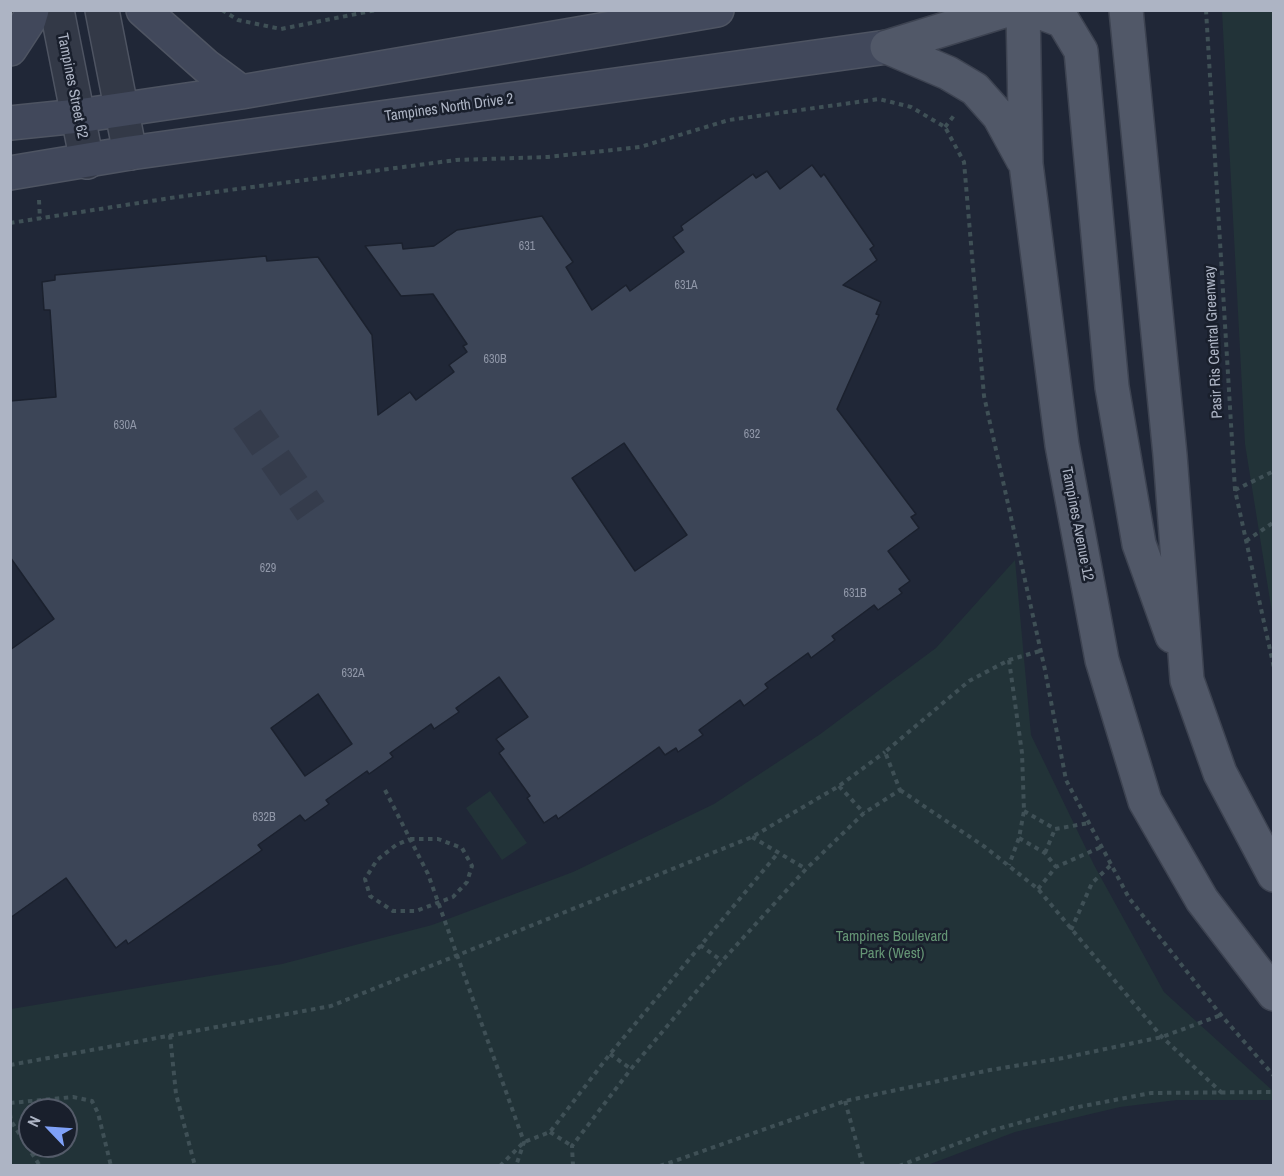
<!DOCTYPE html>
<style>
body{margin:0}
#map{position:relative;width:1284px;height:1176px;overflow:hidden;background:#202737;font-family:"Archivo Narrow",sans-serif}
canvas{display:block}
.frame{position:absolute;inset:0;border:12px solid #adb4c4;pointer-events:none}
.north{position:absolute;left:18px;top:1098px;width:60px;height:60px;box-sizing:border-box;background:#191f2c;border:2px solid #545b69;border-radius:50%;rotate:295deg;font-size:16px;font-weight:700;line-height:24px;text-align:center;color:#adb4c4}
.north::after{content:'';display:block;margin:auto;width:21px;height:27px;background:#7fa1f8;clip-path:polygon(50% 0,100% 100%,50% 72%,0 100%)}
</style>
<div id="map">
<canvas width="1284" height="1176"></canvas>
<div class="frame"></div>
<div class="north">N</div>
</div>
<script>
const ctx = document.querySelector('canvas').getContext('2d');
ctx.lineJoin = 'round';
function fill(path, color) { ctx.fillStyle = color; ctx.fill(path, 'evenodd'); }
const toPath = rows => new Path2D(rows.map(r => 'M' + r).join(''));
function strokePath(path, color, width, dash) { ctx.strokeStyle = color; ctx.lineWidth = width; ctx.lineCap = dash ? 'butt' : 'round'; ctx.setLineDash(dash || []); ctx.stroke(path); }
function write(font, color, halo, rows, align = 'center') {
  ctx.font = font + ' "Archivo Narrow",sans-serif'; ctx.lineWidth = 5; ctx.setLineDash([]); ctx.textBaseline = 'middle'; ctx.strokeStyle = halo; ctx.fillStyle = color; for (const [text, x, y, turn = 0] of rows) {
    ctx.save(); ctx.translate(x, y); ctx.rotate((+turn || 0) * Math.PI / 180); ctx.textAlign = isNaN(turn) ? turn : align; if (halo) ctx.strokeText(text, 0, 0); ctx.fillText(text, 0, 0); ctx.restore();
  }
}
fill(toPath([
 [1222,11,1273,11,1273,619,1245,444],
 [1015,560,1031,735,1094,865,1164,992,1273,1091,1273,1100,1177,1100,1120,1107,1015,1132,925,1166,11,1165,11,1009,282,964,432,925,573,872,714,804,819,735,936,648],
 [30,1110,66,1110,66,1146,30,1146],
 [490,791,527,843,502,860,466,808]
]), '#223338');
const building = toPath([
 [812,165,821,177,824,174,874,246,870,249,877,260,843,285,881,302,876,314,879,315,837,409,916,514,911,517,919,528,888,551,910,581,899,589,902,593,878,610,874,605,832,636,835,640,811,658,808,653,765,684,768,688,744,706,740,700,699,730,703,735,678,752,676,748,665,755,659,747,558,819,556,815,544,823,527,798,530,796,499,753,504,749,496,739,528,717,499,677,456,708,459,712,434,729,431,724,390,753,393,757,369,774,367,771,326,800,329,804,305,821,300,815,258,845,262,850,128,944,126,940,116,948,66,878,10,918,10,650,54,619,10,557,10,401,56,397,50,310,44,310,42,282,55,280,55,275,266,256,267,261,318,257,372,335,378,415,410,392,416,400,454,372,449,365,467,352,463,346,467,344,433,294,401,296,365,246,402,243,403,249,434,246,457,230,542,216,573,262,566,267,592,310,626,285,630,291,684,252,673,237,683,230,681,226,753,174,756,178,767,171,780,189,812,165],
 [624,443,687,535,635,571,572,478,624,443],
 [318,694,352,744,305,776,271,728,318,694]
]);
fill(building, '#3c4557');
strokePath(building, '#1b212e', 1.5);
strokePath(toPath([
 [247,419,311,511]
]), '#353c4c', 33, [33, 16]);
const street = toPath([
 [57,10,87,162],
 [102,10,130,153]
]);
const secondary = toPath([
 [143,10,206,66,241,92],
 [10,49,29,20,32,10],
 [10,123,78,116,241,92,717,10],
 [10,173,130,153,887,47]
]);
const primary = toPath([
 [1023,10,1026,164,1062,445,1102,660,1145,801,1202,900,1274,994],
 [1034,10,1063,21,1081,51,1112,387,1139,544,1172,636],
 [1126,10,1170,455,1187,680,1220,773,1274,875],
 [887,47,948,73,975,89,999,116,1023,160],
 [887,47,1007,10]
]);
strokePath(street, '#4e5462', 36);
strokePath(secondary, '#4e5462', 36);
strokePath(primary, '#3d4351', 36);
strokePath(toPath([
 [222,10,238,20,281,29,376,10],
 [1206,10,1235,490,1274,668],
 [945,127,956,113],
 [39,200,40,219],
 [10,223,177,197,456,160,548,157,640,147,729,120,879,99,911,107,945,127,964,162,984,396,1045,670,1066,780,1129,898,1221,1015,1274,1076],
 [1235,490,1274,471],
 [1246,541,1274,522],
 [1009,660,1022,753,1024,811,1019,838,1009,865],
 [839,786,864,813],
 [385,790,428,874,524,1142,516,1166],
 [900,790,985,847,1038,889,1162,1037,1222,1093],
 [1024,811,1055,829,1089,823],
 [752,837,806,869],
 [1019,838,1045,853,1056,867],
 [410,839,438,839,462,848,472,866,467,882,453,897,416,911,393,911,370,896,365,879,377,860,396,845,410,839],
 [1045,853,1055,829],
 [1038,889,1056,867,1101,847],
 [1071,930,1092,883,1111,865],
 [700,945,722,961],
 [170,1035,176,1094,195,1166],
 [610,1054,631,1069],
 [10,1065,331,1006,752,837,839,786,885,752],
 [845,1101,863,1166],
 [10,1103,73,1097,92,1101,98,1113,111,1166],
 [10,1114,11,1121,40,1166],
 [550,1132,572,1146],
 [500,1166,524,1142,550,1132,610,1054,778,853],
 [573,1166,572,1146,631,1069,722,961,806,869,864,813,900,790,885,752,969,681,1009,660,1040,651],
 [660,1166,845,1101,990,1070,1063,1058,1162,1037,1221,1015],
 [899,1166,990,1131,1073,1108,1151,1093,1274,1092]
]), '#3f5056', 4, [4.5, 4.5]);
strokePath(street, '#333947', 33);
strokePath(secondary, '#41485b', 33);
strokePath(primary, '#515868', 33);
write('12px', '#9198a9', null, [
 ["631",527,247],
 ["631A",686,286],
 ["630B",495,360],
 ["630A",125,426],
 ["632",752,435],
 ["629",268,569],
 ["631B",855,594],
 ["632A",353,674],
 ["632B",264,818]
]);
write('15px', '#adb4c4', '#191f2c', [
 ["Tampines Street 62",72,86,79],
 ["Tampines North Drive 2",449,108,-8],
 ["Pasir Ris Central Greenway",1214,342,-93],
 ["Tampines Avenue 12",1077,524,79]
]);
write('15px', '#659575', '#191f2c', [
 ["Tampines Boulevard",892,937],
 ["Park (West)",892,954]
]);
</script>
